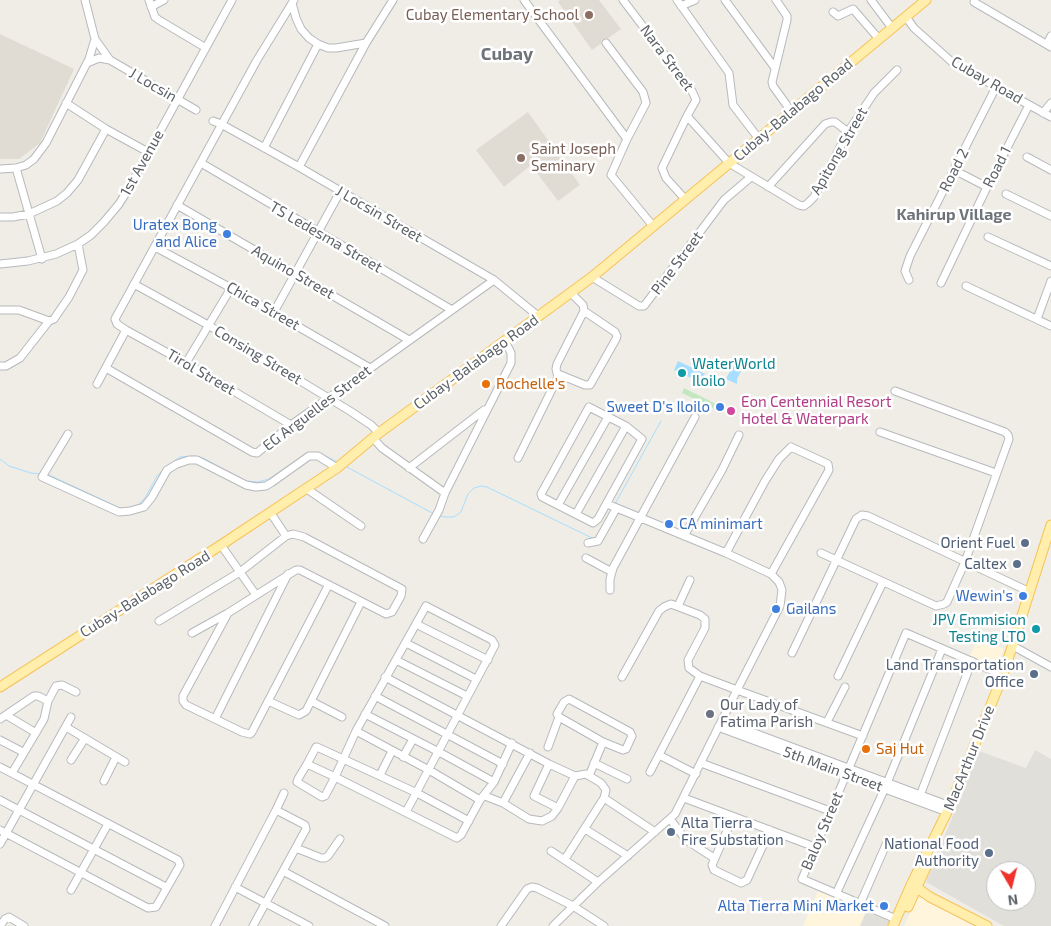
<!DOCTYPE html>
<style>
body{margin:0}
#map{position:relative;width:1051px;height:926px;overflow:hidden;background:#f0ede6;font-family:"Exo 2",sans-serif}
canvas{display:block}
.north{position:absolute;left:986px;top:861px;width:50px;height:50px;box-sizing:border-box;background:#fff;border:1px solid #bec0c2;border-radius:50%;rotate:172deg;font-size:14px;font-weight:700;line-height:20px;text-align:center;color:#5d6267}
.north::after{content:'';display:block;margin:auto;width:18px;height:22px;background:#f0322c;clip-path:polygon(50% 0,100% 100%,50% 72%,0 100%)}
</style>
<div id="map">
<canvas width="1051" height="926"></canvas>
<div class="north">N</div>
</div>
<script>
const ctx = document.querySelector('canvas').getContext('2d');
ctx.lineJoin = 'round';
function fill(path, color) { ctx.fillStyle = color; ctx.fill(path, 'evenodd'); }
const toPath = rows => new Path2D(rows.map(r => 'M' + r).join(''));
function strokePath(path, color, width, dash) { ctx.strokeStyle = color; ctx.lineWidth = width; ctx.lineCap = dash ? 'butt' : 'round'; ctx.setLineDash(dash || []); ctx.stroke(path); }
function write(font, color, halo, rows, align = 'center') {
  ctx.font = font + ' "Exo 2",sans-serif'; ctx.lineWidth = 5; ctx.setLineDash([]); ctx.textBaseline = 'middle'; ctx.strokeStyle = halo; ctx.fillStyle = color; for (const [text, x, y, turn = 0] of rows) {
    ctx.save(); ctx.translate(x, y); ctx.rotate((+turn || 0) * Math.PI / 180); ctx.textAlign = isNaN(turn) ? turn : align; if (halo) ctx.strokeText(text, 0, 0); ctx.fillText(text, 0, 0); ctx.restore();
  }
}
fill(toPath([
 [978,638,1004,649,997,667,970,656],
 [818,891,891,922,890,926,803,926],
 [918,896,973,926,904,926]
]), '#fff5dc');
fill(toPath([
 [1035,750,1051,759,1051,926,1004,926,926,882,979,751,1026,768],
 [996,871,1026,871,1026,901,996,901],
 [866,912,891,922,890,926,860,926]
]), '#e1dfda');
fill(toPath([
 [560,0,599,0,621,29,592,50,558,2],
 [0,34,74,69,40,143,19,159,0,159],
 [528,112,580,185,558,201,531,165,504,187,476,150]
]), '#e0dcd4');
fill(toPath([
 [684,388,716,404,713,408,682,393]
]), '#c3e8c1');
fill(toPath([
 [678,361,705,374,703,377,700,377,698,381,674,370],
 [732,362,743,367,737,379,737,384,726,379,732,367,731,365]
]), '#a7ddff');
strokePath(toPath([
 [320,453,337,462],
 [0,459,9,466,31,473,41,474],
 [345,466,434,514],
 [166,467,180,457,194,456,203,458,246,481,258,482,269,479,304,455],
 [47,474,120,508],
 [615,504,661,421],
 [138,505,145,498,157,476,163,470],
 [440,516,445,517,454,517,461,512,468,494,474,488,481,486,487,487,592,538],
 [595,539,612,510]
]), '#a7ddff', 1);
const minor = toPath([
 [85,0,95,39,110,60,196,110],
 [149,0,155,17,159,20,206,48],
 [524,0,627,139],
 [623,0,692,91,696,100,687,116,729,163,799,205,804,206,808,203,814,197,848,132,874,93,897,70],
 [677,0,729,73,733,105,759,139],
 [725,0,775,68],
 [776,0,787,16,787,20,772,82,773,86,791,111],
 [871,0,892,28],
 [974,2,1051,47],
 [292,3,296,18,301,29,309,38,318,44,328,48,336,48,366,43],
 [681,6,695,0],
 [151,7,164,0],
 [833,12,838,16,853,9,879,39],
 [906,17,914,28,953,63,1051,117],
 [606,43,643,92,646,103,627,139,611,175,653,226],
 [1047,44,1051,36],
 [87,63,99,58,110,60],
 [66,103,106,129,148,152],
 [1043,113,1051,103],
 [213,121,221,124,299,167,494,280,538,316],
 [264,148,318,44],
 [1027,157,1051,170],
 [201,163,452,310],
 [299,167,366,43,393,0],
 [16,168,42,259],
 [0,169,16,168,26,165,34,159,46,143,89,59,95,39],
 [954,170,987,187],
 [768,187,825,124,831,122,835,122,848,132],
 [1006,194,1051,216],
 [685,199,666,178,662,168,687,116],
 [177,205,409,340],
 [0,217,13,217,29,214,57,201,67,193,78,180,106,129],
 [988,237,1051,266],
 [155,247,231,288,370,368],
 [0,264,28,261,56,254,78,244,91,235,104,222,119,204,129,188,232,0],
 [592,277,639,306,644,306,724,200,751,177],
 [909,280,905,271,910,256,996,87],
 [941,283,987,187,1029,105],
 [134,284,208,325,350,411,371,425,379,433],
 [966,286,1051,326],
 [0,310,19,310,49,321],
 [274,312,340,192],
 [1037,319,1051,281],
 [186,363,231,288],
 [0,366,6,366,20,358,49,321,54,319,58,313,69,297,83,270,78,244],
 [106,368,252,452,257,453,291,425,494,280],
 [558,374,585,385,590,385,616,339,617,336,615,332,584,311],
 [97,384,126,330],
 [589,407,626,426,642,439,598,519,593,523,542,497,541,494,589,407],
 [291,425,186,363,126,330,117,324,115,319,257,60,294,0],
 [880,432,996,473],
 [68,434,42,477,119,512,130,511,144,507,152,497,167,470,177,464,189,460,197,460,246,485,256,487,266,486,271,483,309,456,318,456,337,468],
 [373,438,382,448,445,493,511,363,511,353,505,341],
 [791,447,828,464,829,470,771,574,726,553,765,481,779,459,791,447],
 [518,458,558,377,556,369,557,364,584,311,583,305,571,293],
 [409,468,484,410],
 [307,489,361,526],
 [607,504,726,553],
 [558,505,608,417],
 [270,512,286,536],
 [576,514,626,426],
 [684,536,722,470,739,435],
 [423,539,439,510,445,493],
 [588,543,598,541,616,509],
 [221,545,256,595],
 [821,553,936,606,944,604,947,602,965,562,1009,439,1008,435,1005,432,895,391],
 [586,558,612,572],
 [610,590,610,579,613,568,695,417],
 [678,606,690,580],
 [228,613,183,696,183,701,186,705,242,732,250,734,252,732,328,586],
 [159,621,240,572,286,536,293,534,304,537,402,589,401,596,392,612,386,614,300,570,296,570,228,613,192,633],
 [416,624,488,660],
 [406,643,476,679],
 [1013,646,1051,667],
 [792,653,856,519,862,515,868,516,1030,592],
 [396,660,467,696],
 [838,676,883,582],
 [385,677,549,764,575,776,586,774,601,783,606,790,604,798,565,859],
 [622,677,659,611,664,607,671,604,700,615,705,619,705,628,688,660,689,668,700,676,737,690,780,606,782,590,779,582,771,574],
 [375,696,503,764],
 [268,701,299,715,306,711,361,602],
 [311,701,342,717],
 [365,714,439,752,494,782],
 [6,715,36,733],
 [0,719,34,696,38,696,48,701],
 [215,719,288,574],
 [722,721,950,806],
 [827,722,845,687],
 [66,727,125,762],
 [718,727,947,812],
 [356,731,429,770,480,800],
 [0,740,23,752],
 [548,747,559,717],
 [659,755,696,774],
 [403,757,413,739],
 [71,760,85,738],
 [594,763,627,779],
 [701,763,830,811],
 [307,764,335,777,325,796,322,797,297,782,298,779,307,764,315,749,316,747,317,747,417,793,469,821],
 [549,764,534,796,558,808],
 [0,767,178,860,180,865,156,907,148,908,0,830],
 [650,772,700,676],
 [12,773,44,719,48,701,56,686,62,685,76,692],
 [380,775,392,751],
 [589,776,603,742,623,750,626,749,632,736,630,732,569,699,564,702,557,714,559,717,603,742],
 [104,781,116,757],
 [485,796,503,803,529,819,542,821,552,816,558,808,575,776],
 [604,798,655,832],
 [684,798,815,847],
 [919,798,972,661],
 [0,800,166,887],
 [503,803,530,753],
 [276,810,284,793],
 [406,812,495,645,492,640,426,606,356,731,335,777,457,838,461,835,480,800,494,782,512,743],
 [733,817,712,865,714,870,741,883,747,880,770,830],
 [670,819,686,840,714,858],
 [585,829,628,856],
 [0,844,71,717],
 [296,848,321,858,325,858,328,856,340,839],
 [551,851,598,882],
 [283,871,385,926],
 [235,887,309,926],
 [71,890,108,824],
 [836,894,885,788,942,649],
 [860,904,888,840],
 [896,919,802,879,906,633,1003,675],
 [0,926,5,919,9,917,24,926],
 [215,926,276,810,305,825,306,829,253,926],
 [501,926,527,889,532,887,537,888,573,906,604,926],
 [553,926,598,882,675,814,737,690,863,736]
]);
const major = toPath([
 [0,687,221,545,337,468,379,433,592,277,926,0],
 [913,885,930,897,987,926],
 [908,907,926,867],
 [893,926,911,885,950,806,1003,675,1051,525]
]);
strokePath(minor, '#b6b9bd', 9);
strokePath(major, '#f7c358', 11);
strokePath(minor, '#fff', 7);
strokePath(major, '#ffeeac', 9);
for (const [x, y, r, color] of [
 [589,15,5,"#8d6e63"],
 [521,158,5,"#8d6e63"],
 [227,234,5,"#3f7fe0"],
 [682,373,5,"#0f9aa8"],
 [486,384,5,"#e8710a"],
 [720,407,5,"#3f7fe0"],
 [731,411,5,"#d1479c"],
 [669,524,5,"#3f7fe0"],
 [1025,543,5,"#5c6f8a"],
 [1017,564,5,"#5c6f8a"],
 [1023,596,5,"#3f7fe0"],
 [776,609,5,"#3f7fe0"],
 [1036,629,5,"#0f9aa8"],
 [1034,674,5,"#5c6f8a"],
 [710,714,5,"#6b7280"],
 [866,749,5,"#e8710a"],
 [671,832,5,"#5c6f8a"],
 [989,853,5,"#5c6f8a"],
 [884,906,5,"#3f7fe0"]
]) { const dot = new Path2D(); dot.arc(x, y, r, 0, 2 * Math.PI); ctx.fillStyle = color; ctx.fill(dot); strokePath(dot, '#fff', 2); }
write('15px', '#785e54', '#fff', [
 ["Cubay Elementary School",579,15],
 ["Saint Joseph",531,149,"left"],
 ["Seminary",531,166,"left"]
], 'right');
write('15px', '#5d6267', '#fff', [
 ["Nara Street",667,58,53],
 ["Cubay Road",987,80,30],
 ["J Locsin",153,85,30],
 ["Cubay-Balabago Road",793,110,-40],
 ["Apitong Street",839,151,-60],
 ["1st Avenue",142,163,-61],
 ["Road 1",997,167,-63],
 ["Road 2",954,170,-63],
 ["J Locsin Street",379,214,30],
 ["TS Ledesma Street",326,237,30],
 ["Pine Street",677,263,-53],
 ["Aquino Street",293,272,30],
 ["Chica Street",263,306,30],
 ["Consing Street",258,355,31],
 ["Cubay-Balabago Road",476,362,-36],
 ["Tirol Street",201,372,30],
 ["EG Arguelles Street",317,408,-37],
 ["Cubay-Balabago Road",145,594,-32],
 ["MacArthur Drive",969,758,-68],
 ["5th Main Street",833,769,20],
 ["Baloy Street",822,831,-67]
]);
write('15px', '#366cbe', '#fff', [
 ["Uratex Bong",217,225],
 ["and Alice",217,242],
 ["Sweet D's Iloilo",710,407],
 ["CA minimart",679,524,"left"],
 ["Wewin's",1013,596],
 ["Gailans",786,609,"left"],
 ["Alta Tierra Mini Market",874,906]
], 'right');
write('15px', '#0d838f', '#fff', [
 ["WaterWorld",692,364],
 ["Iloilo",692,381],
 ["JPV Emmision",1026,620,"right"],
 ["Testing LTO",1026,637,"right"]
], 'left');
write('15px', '#c56008', '#fff', [
 ["Rochelle's",496,384],
 ["Saj Hut",876,749]
], 'left');
write('15px', '#b23c85', '#fff', [
 ["Eon Centennial Resort",741,402],
 ["Hotel & Waterpark",741,419]
], 'left');
write('15px', '#4e5e75', '#fff', [
 ["Orient Fuel",1015,543],
 ["Caltex",1007,564],
 ["Land Transportation",1024,665],
 ["Office",1024,682],
 ["Alta Tierra",681,823,"left"],
 ["Fire Substation",681,840,"left"],
 ["National Food",979,844],
 ["Authority",979,861]
], 'right');
write('15px', '#5b616d', '#fff', [
 ["Our Lady of",720,705],
 ["Fatima Parish",720,722]
], 'left');
write('bold 16px', '#6e7479', '#fff', [
 ["Kahirup Village",954,215]
]);
write('bold 18px', '#6e7479', '#fff', [
 ["Cubay",507,54]
]);
</script>
